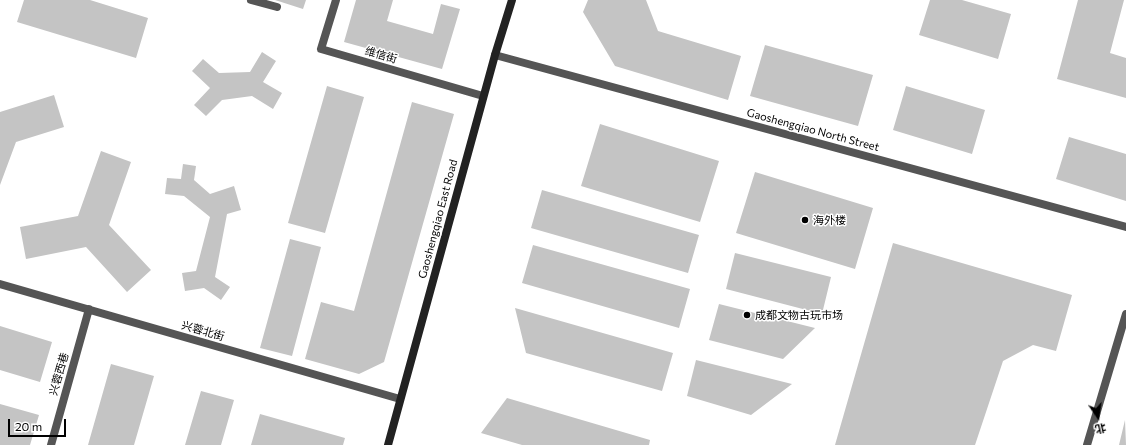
<!DOCTYPE html>
<meta charset="utf-8">
<style>
body{margin:0}
#map{position:relative;width:1126px;height:445px;overflow:hidden;background:#fff;font-family:Commissioner,"Noto Sans SC",sans-serif}
canvas{display:block}
.north{position:absolute;left:1078px;top:397px;width:40px;height:40px;-webkit-text-stroke:3px #fff;paint-order:stroke;rotate:167deg;font-size:11px;font-weight:700;line-height:16px;text-align:center;color:#000}
.north::after{content:'';display:block;margin:auto;width:14px;height:18px;background:#000;clip-path:polygon(50% 0,100% 100%,50% 72%,0 100%)}
.scale{position:absolute;left:8px;top:419px;width:58px;height:18px;box-sizing:border-box;border:2px solid #000;border-top:0;padding-left:5px;font-size:12px;line-height:14px;white-space:nowrap;color:#000;-webkit-text-stroke:3px #fff;paint-order:stroke}
</style>
<div id="map">
<canvas width="1126" height="445"></canvas>
<div class="north">北</div>
<div class="scale">20 m</div>
</div>
<script>
const ctx = document.querySelector('canvas').getContext('2d');
ctx.lineJoin = 'round';
function fill(path, color) { ctx.fillStyle = color; ctx.fill(path, 'evenodd'); }
const toPath = rows => new Path2D(rows.map(r => 'M' + r).join(''));
function strokePath(path, color, width, dash) { ctx.strokeStyle = color; ctx.lineWidth = width; ctx.lineCap = dash ? 'butt' : 'round'; ctx.setLineDash(dash || []); ctx.stroke(path); }
function write(font, color, halo, rows, align = 'center') {
  ctx.font = font + ' Commissioner,"Noto Sans SC",sans-serif'; ctx.lineWidth = 3; ctx.setLineDash([]); ctx.textBaseline = 'middle'; ctx.strokeStyle = halo; ctx.fillStyle = color; for (const [text, x, y, turn = 0] of rows) {
    ctx.save(); ctx.translate(x, y); ctx.rotate((+turn || 0) * Math.PI / 180); ctx.textAlign = isNaN(turn) ? turn : align; if (halo) ctx.strokeText(text, 0, 0); ctx.fillText(text, 0, 0); ctx.restore();
  }
}
fill(toPath([
 [24,0,90,0,148,18,136,58,17,22],
 [275,0,306,0,303,9],
 [356,0,393,0,387,21,433,34,441,4,460,9,442,69,344,42],
 [588,0,646,0,658,31,741,56,728,100,615,66,583,12],
 [930,0,962,0,1011,14,998,59,919,35],
 [1078,0,1124,0,1110,53,1126,58,1126,98,1057,79],
 [765,45,873,75,858,126,750,96],
 [262,52,276,61,263,82,282,93,273,109,252,96,222,100,206,116,194,105,210,88,192,71,203,59,219,73,250,72],
 [327,86,364,97,325,233,288,223],
 [906,86,985,110,972,154,893,130],
 [54,95,64,127,16,142,0,185,0,112],
 [412,102,454,114,384,362,359,374,305,359,321,302,354,311],
 [600,124,719,161,700,222,581,186],
 [1069,137,1126,154,1126,201,1056,179],
 [101,151,131,162,109,225,151,270,127,292,86,247,26,259,20,227,78,216],
 [183,164,196,166,194,180,210,194,234,186,241,210,227,214,215,277,230,287,221,300,204,288,185,291,182,273,196,271,210,217,184,196,165,194,167,178,181,179],
 [755,172,873,208,855,269,736,233],
 [542,190,699,235,688,273,531,228],
 [290,239,321,247,292,356,260,348],
 [893,243,1072,295,1056,351,1033,345,1003,361,975,445,835,445],
 [533,245,690,289,679,328,522,283],
 [735,253,831,277,822,314,726,289],
 [719,304,815,328,783,359,709,340],
 [515,308,673,353,662,391,526,353],
 [0,326,52,342,40,382,0,370],
 [696,360,792,384,751,415,687,396],
 [111,364,154,376,134,445,88,445],
 [201,391,234,400,221,445,185,445],
 [507,398,650,440,649,445,522,445,481,433],
 [0,404,39,415,30,445,0,445],
 [260,414,345,438,343,445,251,445],
 [1125,420,1126,445,1119,445]
]), '#c4c4c4');
strokePath(toPath([
 [251,0,277,7],
 [336,0,321,49,483,96],
 [495,55,1126,227],
 [0,284,400,399],
 [51,445,89,309],
 [1087,445,1126,314]
]), '#555', 8);
strokePath(toPath([
 [388,445,495,55,512,0]
]), '#222', 8);
for (const [x, y, r, color] of [
 [805,220,4,"#000"],
 [747,315,4,"#000"]
]) { const dot = new Path2D(); dot.arc(x, y, r, 0, 2 * Math.PI); ctx.fillStyle = color; ctx.fill(dot); strokePath(dot, '#fff', 1.5); }
write('11px', '#000', '#fff', [
 ["维信街",381,55,16],
 ["Gaoshengqiao North Street",813,130,15],
 ["Gaoshengqiao East Road",438,219,-75],
 ["兴蓉北街",203,331,16],
 ["兴蓉西巷",59,374,-74]
]);
write('11px', '#000', '#fff', [
 ["海外楼",813,220],
 ["成都文物古玩市场",755,315]
], 'left');
</script>
